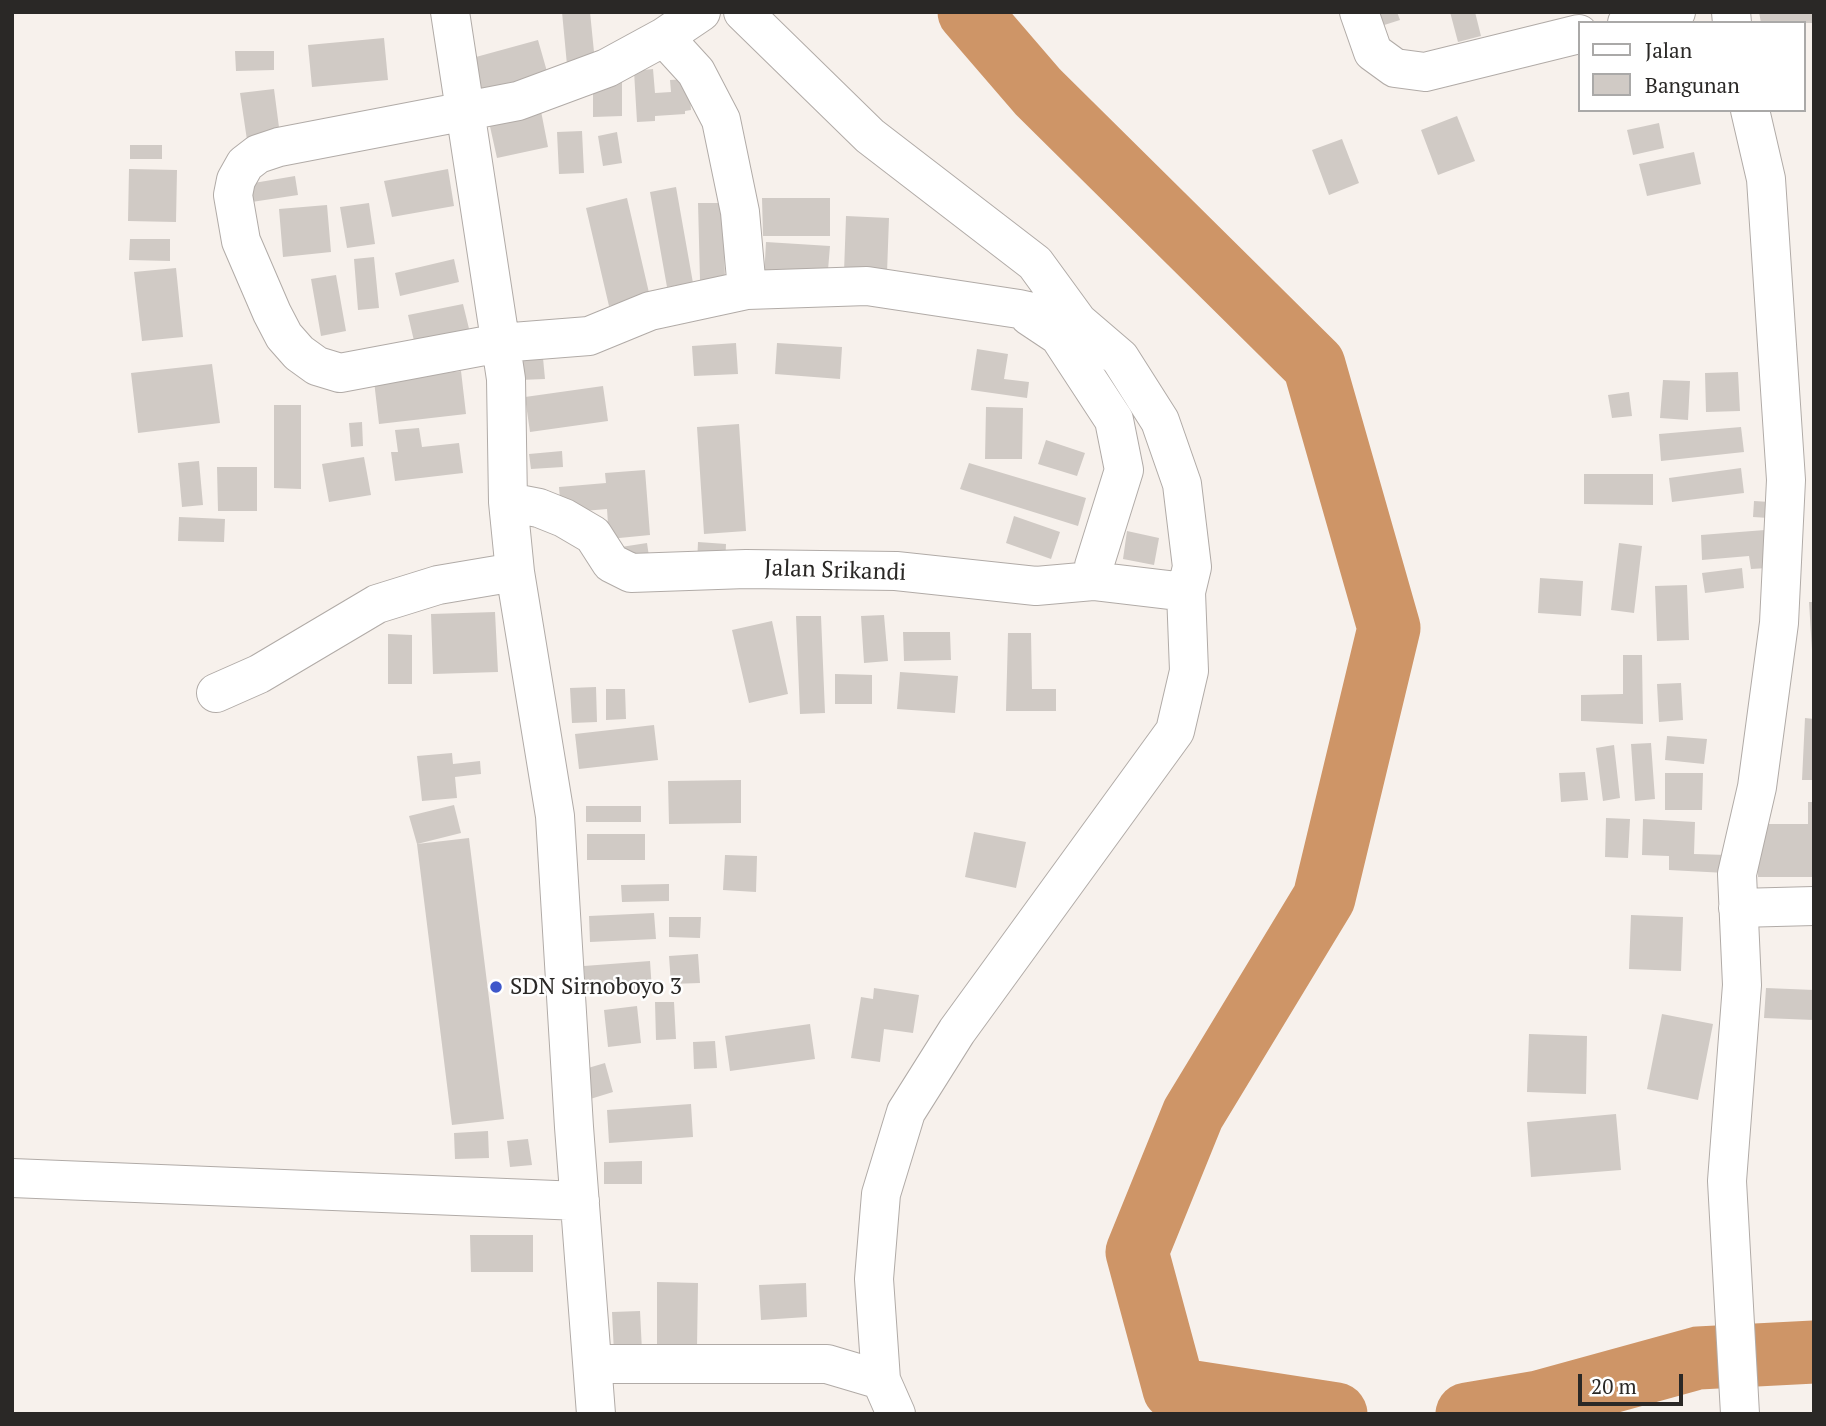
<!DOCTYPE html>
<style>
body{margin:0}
#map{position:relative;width:1826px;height:1426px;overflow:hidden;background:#f7f1ec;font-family:"PT Serif",serif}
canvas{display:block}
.frame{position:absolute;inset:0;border:14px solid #2a2826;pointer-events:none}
.legend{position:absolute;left:1578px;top:21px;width:228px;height:91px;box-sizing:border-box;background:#fff;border:2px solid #aaa9a8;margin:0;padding:9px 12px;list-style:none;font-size:21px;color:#2a2826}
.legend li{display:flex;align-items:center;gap:14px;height:35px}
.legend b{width:35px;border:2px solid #aaa9a8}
.scale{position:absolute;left:1578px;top:1374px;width:105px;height:32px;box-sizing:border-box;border:4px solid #2a2826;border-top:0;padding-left:9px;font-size:21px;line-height:24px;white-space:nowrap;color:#2a2826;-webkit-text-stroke:5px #fff;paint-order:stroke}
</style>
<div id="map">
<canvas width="1826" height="1426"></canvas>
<div class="frame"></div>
<ul class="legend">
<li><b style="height:9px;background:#fff"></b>Jalan</li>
<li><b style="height:19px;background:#d0cac5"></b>Bangunan</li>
</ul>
<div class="scale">20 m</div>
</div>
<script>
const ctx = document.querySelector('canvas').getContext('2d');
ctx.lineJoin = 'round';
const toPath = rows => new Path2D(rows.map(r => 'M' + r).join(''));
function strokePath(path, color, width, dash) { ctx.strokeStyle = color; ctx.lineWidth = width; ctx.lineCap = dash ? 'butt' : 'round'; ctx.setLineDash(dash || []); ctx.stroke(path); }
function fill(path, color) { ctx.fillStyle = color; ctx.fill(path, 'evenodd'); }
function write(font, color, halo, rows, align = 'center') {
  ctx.font = font + ' "PT Serif",serif'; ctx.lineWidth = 5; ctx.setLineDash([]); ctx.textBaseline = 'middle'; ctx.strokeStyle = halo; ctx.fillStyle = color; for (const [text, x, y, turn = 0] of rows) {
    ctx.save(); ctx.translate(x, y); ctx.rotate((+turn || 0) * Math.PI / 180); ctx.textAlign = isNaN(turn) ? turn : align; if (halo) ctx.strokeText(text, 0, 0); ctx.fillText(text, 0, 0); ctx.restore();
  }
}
strokePath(toPath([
 [969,12,1038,92,1314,365,1389,628,1324,898,1193,1114,1137,1252,1174,1389,1336,1414],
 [1467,1414,1538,1402,1698,1358,1814,1352]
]), '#ce9567', 63);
fill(toPath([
 [562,12,590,12,595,62,567,65],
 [1376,12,1397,12,1400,20,1381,26],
 [1450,12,1475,12,1481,36,1458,42],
 [1759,12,1814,12,1814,23,1761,23],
 [384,38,388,80,312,87,308,45],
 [538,40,548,75,475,96,465,60],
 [235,51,274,51,274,70,236,71],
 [653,69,655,93,671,92,670,80,689,79,691,110,685,111,685,114,655,116,655,121,637,122,634,71],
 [593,81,622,81,622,116,593,117],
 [274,89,280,135,247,140,240,93],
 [541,111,548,147,497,158,489,122],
 [1457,116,1475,161,1438,175,1421,130],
 [1659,123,1664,148,1633,155,1627,130],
 [582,131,584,173,559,174,557,132],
 [617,132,622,163,603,166,598,136],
 [1342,139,1359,183,1329,195,1312,150],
 [130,145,162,145,162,159,130,159],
 [1694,152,1701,184,1647,196,1639,164],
 [129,169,177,170,176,222,128,221],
 [448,169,454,206,392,217,384,181],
 [295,176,298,195,245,203,242,185],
 [676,187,693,283,667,287,650,192],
 [627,198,650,297,609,306,586,208],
 [762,198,830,198,830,236,763,236],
 [369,203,375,244,347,248,340,207],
 [698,203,723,203,725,279,700,280],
 [327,205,331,252,283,257,279,209],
 [846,216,889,218,887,273,844,272],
 [130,239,170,239,170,261,129,260],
 [766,242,830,246,827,282,764,278],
 [374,257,379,308,358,310,354,259],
 [454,259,459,282,400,296,395,273],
 [176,268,183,337,142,341,134,272],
 [336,275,346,331,321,336,311,279],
 [463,304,472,341,417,354,408,315],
 [736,343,738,374,694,376,692,346],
 [777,343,842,347,840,379,775,374],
 [977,349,1008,354,1004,379,1029,382,1027,398,971,390],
 [543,358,545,379,519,380,518,359],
 [212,364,220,423,138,433,131,373],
 [461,371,466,414,379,424,374,381],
 [1738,372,1740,411,1706,412,1705,373],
 [1663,380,1690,381,1688,420,1660,418],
 [603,386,608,421,530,432,525,397],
 [1629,392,1632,416,1612,418,1608,395],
 [274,405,301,405,301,489,274,488],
 [986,407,1023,408,1022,459,985,459],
 [362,422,363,446,351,447,349,423],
 [739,424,746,531,704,534,697,427],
 [1741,427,1744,452,1661,461,1659,434],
 [419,428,422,447,459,443,463,473,395,481,391,452,398,452,395,430],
 [1046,440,1085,453,1077,476,1038,464],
 [562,451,563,467,531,469,529,454],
 [364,457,371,495,329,502,322,464],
 [199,461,203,505,182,507,178,463],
 [969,463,1086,498,1078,526,960,489],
 [217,467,257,467,257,511,218,511],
 [1741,468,1744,493,1672,502,1669,478],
 [645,470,650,535,609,539,607,509,561,513,559,487,606,483,605,473],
 [1584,474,1653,474,1653,505,1584,504],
 [1754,501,1770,502,1769,518,1753,517],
 [1014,516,1060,532,1051,559,1006,543],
 [179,517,225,519,224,542,178,541],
 [1765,530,1768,568,1751,569,1749,556,1702,560,1701,535],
 [1127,531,1159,538,1154,565,1123,559],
 [698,542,726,544,725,567,697,564],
 [647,543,650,563,621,547],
 [1619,543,1642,546,1634,613,1611,610],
 [1742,568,1744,588,1705,593,1702,573],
 [1540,578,1583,581,1581,616,1538,613],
 [1687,585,1689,640,1657,641,1655,586],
 [1809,602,1814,602,1814,650,1812,650],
 [495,612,498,672,433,674,431,614],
 [884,615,888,661,864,663,861,616],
 [796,616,821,616,825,713,800,714],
 [772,621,788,694,749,703,732,630],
 [903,632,950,632,951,660,904,661],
 [1008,633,1031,633,1032,689,1056,689,1056,711,1006,711],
 [388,634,412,635,412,684,388,684],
 [1623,655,1642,655,1643,724,1581,721,1581,695,1623,694],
 [900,672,958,676,955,713,897,709],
 [835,674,872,675,872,704,835,704],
 [1681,683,1683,720,1659,722,1657,684],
 [596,687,597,722,572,723,570,688],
 [606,689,625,689,626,719,606,720],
 [1805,718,1814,719,1814,780,1802,780],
 [654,725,658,760,579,769,575,734],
 [1667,736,1707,739,1704,764,1665,760],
 [1651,743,1655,799,1635,801,1631,744],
 [1614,745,1620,798,1603,801,1596,748],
 [452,753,453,764,480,761,481,774,455,777,457,798,422,801,417,756],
 [1585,772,1588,800,1561,802,1559,773],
 [1665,773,1703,773,1702,810,1665,810],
 [741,780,741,823,669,824,668,781],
 [1808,802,1814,802,1814,877,1758,877,1757,824,1808,824],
 [454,805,461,833,417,844,409,816],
 [586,806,641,806,641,822,586,822],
 [1606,818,1630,819,1628,858,1605,857],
 [1643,819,1695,822,1694,854,1727,855,1726,873,1669,870,1669,856,1642,855],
 [974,832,1026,842,1016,888,965,877],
 [587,834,645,834,645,860,587,860],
 [469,838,504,1119,452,1125,417,844],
 [725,855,757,856,756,892,723,890],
 [669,884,669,901,622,902,621,885],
 [654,913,656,939,590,942,589,916],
 [1631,915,1683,917,1681,971,1629,969],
 [669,917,701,917,700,938,669,937],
 [698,954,700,983,671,984,669,956],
 [650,961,652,991,586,996,584,966],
 [874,988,919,995,913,1033,884,1029,880,1062,851,1058,861,997,873,999],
 [1766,988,1814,990,1814,1020,1764,1018],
 [655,1002,674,1002,676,1039,656,1040],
 [637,1006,641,1043,608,1047,604,1010],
 [1662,1014,1713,1024,1698,1100,1647,1089],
 [810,1024,815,1059,730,1071,725,1036],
 [1529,1034,1587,1036,1586,1094,1527,1092],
 [715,1041,717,1068,694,1069,693,1042],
 [605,1063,613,1092,587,1100,578,1071],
 [691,1104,693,1137,609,1143,607,1110],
 [1616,1114,1621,1170,1531,1177,1527,1122],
 [488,1131,489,1158,455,1159,454,1133],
 [528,1139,532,1165,510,1167,507,1141],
 [642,1161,642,1184,604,1184,604,1162],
 [470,1235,533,1235,533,1272,471,1272],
 [657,1282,698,1283,697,1348,657,1347],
 [806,1283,807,1317,761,1320,759,1285],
 [640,1311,642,1351,614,1353,612,1312]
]), '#d0cac5');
const street = toPath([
 [450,12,506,379,508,502,515,572,555,816,574,1127,596,1414],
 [701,12,664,37,607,68,518,101,279,147,258,154,245,164,236,180,233,195,241,241,272,313,284,336,299,353,317,366,340,373,500,343,589,336,650,311,747,290,867,286,1019,309,1078,322],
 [743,12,870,136,1035,263,1078,322,1120,358,1160,421,1182,484,1192,567,1186,592,1189,671,1175,731,957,1031,906,1112,881,1194,874,1279,881,1380],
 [1359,12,1373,52,1395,68,1425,72,1579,34],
 [1731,12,1732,23],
 [1627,23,1676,12],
 [664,37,696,72,721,120,740,212,747,290],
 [1029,316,1059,336,1114,420,1124,470,1094,566,1093,581],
 [508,502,539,508,564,518,593,535,611,563,631,573,746,569,896,571,1036,586,1093,581,1186,592],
 [216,693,259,674,377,604,438,585,515,572],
 [1738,908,1814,906],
 [12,1178,580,1201],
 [594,1364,827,1364,881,1380,896,1414],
 [1740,1414,1727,1181,1742,985,1737,874,1757,787,1779,623,1786,480,1766,179,1750,110]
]);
strokePath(street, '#b1aba7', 40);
strokePath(street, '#fff', 38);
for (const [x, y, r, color] of [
 [496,987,7,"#3e57ca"]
]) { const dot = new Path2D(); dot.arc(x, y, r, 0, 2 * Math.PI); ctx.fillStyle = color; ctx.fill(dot); strokePath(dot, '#fff', 2.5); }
write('23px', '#2a2826', '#fff', [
 ["Jalan Srikandi",835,571,2]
]);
write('23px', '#2a2826', '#fff', [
 ["SDN Sirnoboyo 3",510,987]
], 'left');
</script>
